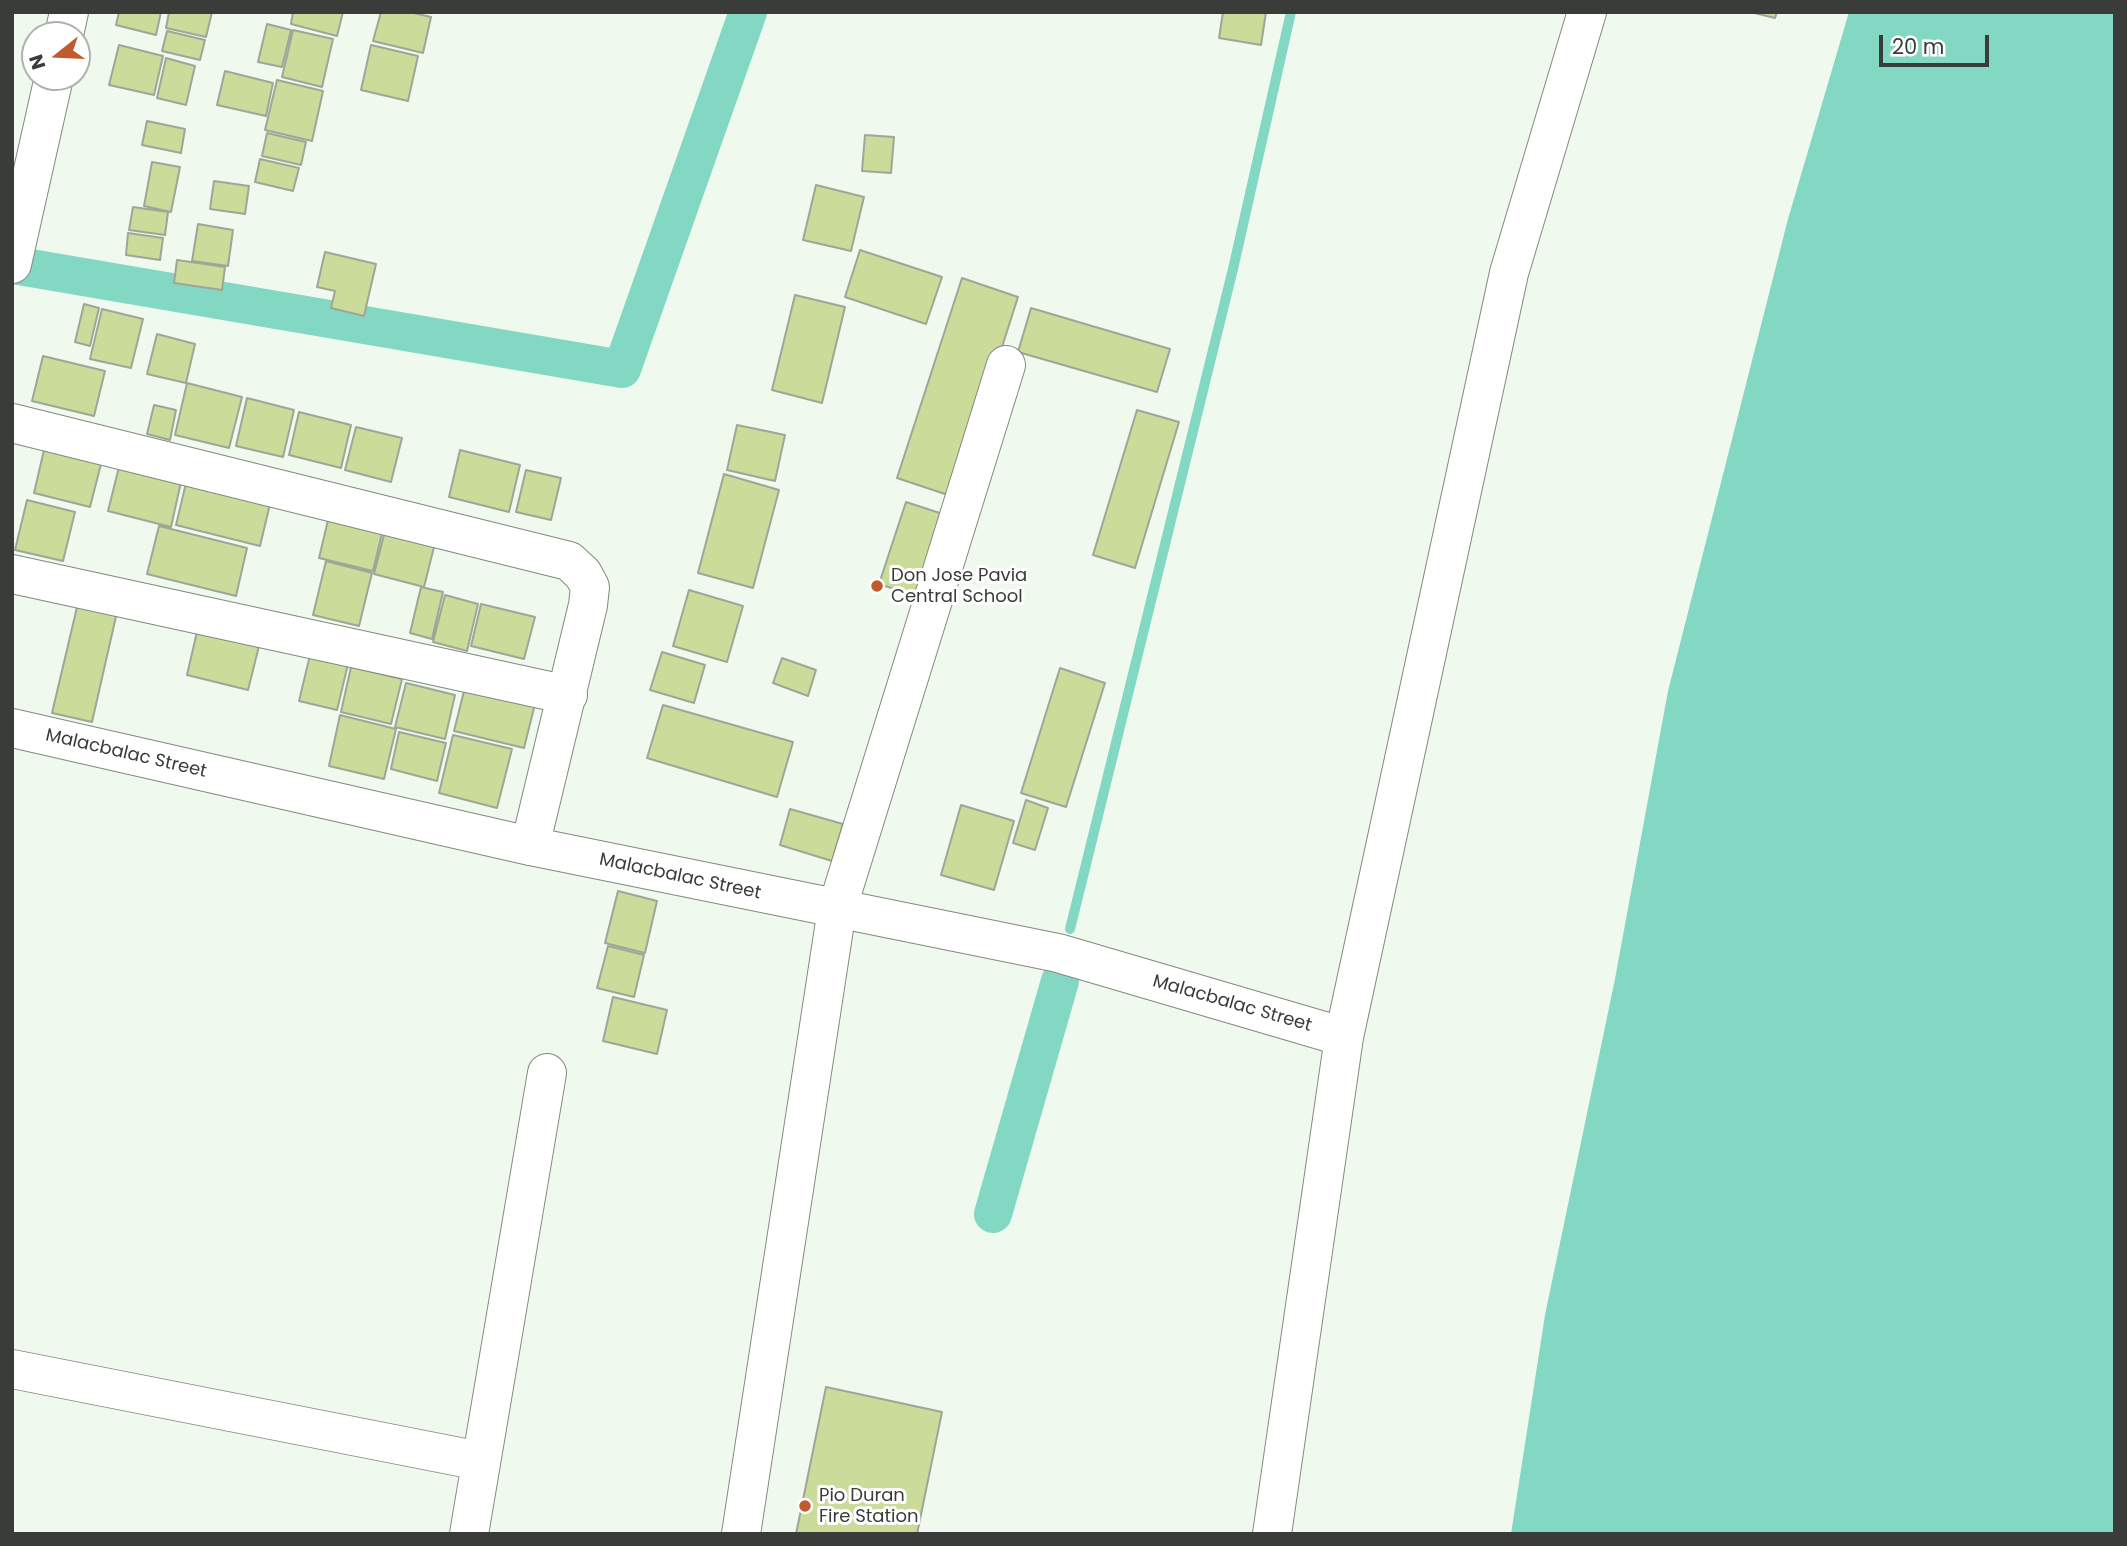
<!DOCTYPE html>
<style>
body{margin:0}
#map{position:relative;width:2127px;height:1546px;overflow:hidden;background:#eff9ed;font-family:Poppins,sans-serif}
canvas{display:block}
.frame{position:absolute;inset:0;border:14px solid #393c38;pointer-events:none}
.north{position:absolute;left:21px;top:21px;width:70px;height:70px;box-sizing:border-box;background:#fff;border:2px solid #b0b1af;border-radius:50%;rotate:252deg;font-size:19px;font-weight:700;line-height:28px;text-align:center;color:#393c38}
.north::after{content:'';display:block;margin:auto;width:24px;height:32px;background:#c15b2c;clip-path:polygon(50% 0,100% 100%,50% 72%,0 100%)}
.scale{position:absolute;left:1879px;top:35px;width:110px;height:32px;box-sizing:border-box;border:4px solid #393c38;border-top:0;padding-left:9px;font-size:21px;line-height:24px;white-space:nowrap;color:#393c38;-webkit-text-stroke:5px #fff;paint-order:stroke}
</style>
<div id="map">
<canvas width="2127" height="1546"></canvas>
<div class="frame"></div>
<div class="north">N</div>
<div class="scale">20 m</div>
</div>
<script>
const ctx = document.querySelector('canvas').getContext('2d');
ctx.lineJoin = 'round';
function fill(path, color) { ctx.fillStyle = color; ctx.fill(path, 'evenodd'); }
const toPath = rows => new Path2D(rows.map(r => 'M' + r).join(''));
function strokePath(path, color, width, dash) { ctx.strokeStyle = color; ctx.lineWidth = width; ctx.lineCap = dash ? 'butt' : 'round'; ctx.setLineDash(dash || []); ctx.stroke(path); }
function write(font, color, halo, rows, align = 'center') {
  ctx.font = font + ' Poppins,sans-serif'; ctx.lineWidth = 6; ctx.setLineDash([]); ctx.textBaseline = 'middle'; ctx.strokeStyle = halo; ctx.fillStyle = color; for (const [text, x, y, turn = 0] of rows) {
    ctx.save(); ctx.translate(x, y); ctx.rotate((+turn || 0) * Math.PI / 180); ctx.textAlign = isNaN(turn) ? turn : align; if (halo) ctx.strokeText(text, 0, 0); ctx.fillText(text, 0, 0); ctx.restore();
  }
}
fill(toPath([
 [1849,12,2115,12,2115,1534,1511,1534,1545,1315,1615,979,1668,691,1788,219]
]), '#83d8c3');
strokePath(toPath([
 [1070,929,1233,269,1291,12]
]), '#83d8c3', 10);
strokePath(toPath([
 [13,265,622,369,748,12],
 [993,1214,1060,981]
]), '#83d8c3', 38);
const building = toPath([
 [119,12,161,12,156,35,116,25,119,12],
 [169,12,212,12,206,37,166,28,169,12],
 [293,12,343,12,337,36,291,24,293,12],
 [381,12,409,12,431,17,423,53,373,41,381,12],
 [1223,12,1266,12,1261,45,1219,38,1223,12],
 [1750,12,1777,12,1775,18,1750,12],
 [267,24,291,30,282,67,258,62,267,24],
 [293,30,333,39,322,87,282,77,293,30],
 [167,31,205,40,200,60,162,51,167,31],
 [119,45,163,56,154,95,109,85,119,45],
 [371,45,418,56,408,101,361,90,371,45],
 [166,58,195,66,186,105,157,98,166,58],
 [225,71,273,83,266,116,217,105,225,71],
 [277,80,323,91,312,141,265,130,277,80],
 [147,121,185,129,181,153,142,145,147,121],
 [267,133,306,142,301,165,262,156,267,133],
 [865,135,894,137,891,173,862,171,865,135],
 [260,159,299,168,293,191,255,182,260,159],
 [152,162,180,167,171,212,144,206,152,162],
 [214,181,249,186,245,214,210,209,214,181],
 [816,185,864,197,851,251,803,240,816,185],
 [133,207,168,212,165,235,129,230,133,207],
 [198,224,233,230,228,266,192,261,198,224],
 [128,233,163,238,160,260,126,255,128,233],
 [860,250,942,277,926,324,845,297,860,250],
 [325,252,376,264,364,316,331,308,335,291,317,287,325,252],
 [177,260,225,267,222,290,174,283,177,260],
 [962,278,1018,297,954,497,897,478,962,278],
 [795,295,845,307,822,403,772,390,795,295],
 [84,304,99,308,90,346,75,342,84,304],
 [1031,308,1170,349,1157,392,1018,352,1031,308],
 [102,309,143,319,131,368,90,359,102,309],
 [157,334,195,344,186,383,147,374,157,334],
 [43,356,105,371,94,416,32,401,43,356],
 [187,383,242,397,229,448,175,435,187,383],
 [247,398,294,410,283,457,236,446,247,398],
 [154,405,176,410,170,440,147,434,154,405],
 [1137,410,1179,422,1135,568,1093,555,1137,410],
 [299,412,351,425,341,468,289,455,299,412],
 [737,425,785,435,775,481,727,470,737,425],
 [356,427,402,438,391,482,345,470,356,427],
 [44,450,101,464,90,507,34,493,44,450],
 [460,450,520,465,509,512,449,497,460,450],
 [119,467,181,482,171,527,108,511,119,467],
 [526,470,561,478,551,520,516,512,526,470],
 [724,474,779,490,753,588,698,573,724,474],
 [187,479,271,500,260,546,176,525,187,479],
 [27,500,75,512,63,561,15,550,27,500],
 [906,502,949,516,922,598,879,584,906,502],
 [329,516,383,529,373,571,319,558,329,516],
 [159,526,247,548,236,596,147,574,159,526],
 [386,527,436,539,424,587,374,574,386,527],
 [326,561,372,573,359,626,313,615,326,561],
 [421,587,443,592,432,639,410,633,421,587],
 [689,590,743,606,727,662,673,646,689,590],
 [445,595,478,604,467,651,433,642,445,595],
 [78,603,117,612,92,722,52,713,78,603],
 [481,604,535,617,524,659,471,646,481,604],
 [199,623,261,638,248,690,187,675,199,623],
 [311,651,349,660,337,710,299,701,311,651],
 [662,652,705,665,694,703,650,690,662,652],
 [782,658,816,670,808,696,773,683,782,658],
 [351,667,402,679,391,724,341,712,351,667],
 [1060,668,1105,683,1066,807,1021,793,1060,668],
 [406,683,455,695,445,739,395,727,406,683],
 [465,687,535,704,524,748,454,731,465,687],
 [663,705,793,742,777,797,647,758,663,705],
 [340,715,396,729,384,779,329,766,340,715],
 [399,732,446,743,437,781,391,769,399,732],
 [453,735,512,749,497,808,439,793,453,735],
 [1026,800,1048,808,1035,850,1013,843,1026,800],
 [961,805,1014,821,994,890,941,875,961,805],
 [790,809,843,824,832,861,780,845,790,809],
 [618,891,657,901,645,953,605,943,618,891],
 [608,946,644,955,634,997,597,988,608,946],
 [613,997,667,1010,657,1054,603,1041,613,997],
 [826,1387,942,1412,917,1534,796,1534,826,1387]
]);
fill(building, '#cbdb99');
strokePath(building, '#a1a598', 2);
const minor = toPath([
 [12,423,569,561,583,574,590,587,588,605,530,846],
 [12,574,568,695],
 [12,728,530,846,1058,953,1344,1037],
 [12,1369,480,1461],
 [469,1534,547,1073],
 [741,1534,837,909,1006,365],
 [1272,1534,1344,1037,1509,273,1587,12]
]);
const major = toPath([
 [64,35,69,12],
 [12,264,54,77]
]);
strokePath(minor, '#828a7f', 40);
strokePath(major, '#828a7f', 40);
strokePath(minor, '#fff', 38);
strokePath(major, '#fff', 38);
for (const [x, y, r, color] of [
 [877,586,7,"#c15b2c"],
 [805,1506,7,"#c15b2c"]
]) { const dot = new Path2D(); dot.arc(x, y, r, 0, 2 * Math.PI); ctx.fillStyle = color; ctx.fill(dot); strokePath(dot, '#fff', 2.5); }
write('18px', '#393c38', '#fff', [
 ["Don Jose Pavia",891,576],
 ["Central School",891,597],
 ["Pio Duran",819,1496],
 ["Fire Station",819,1517]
], 'left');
write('18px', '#393c38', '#fff', [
 ["Malacbalac Street",126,754,13],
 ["Malacbalac Street",680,877,12],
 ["Malacbalac Street",1232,1004,16]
]);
</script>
